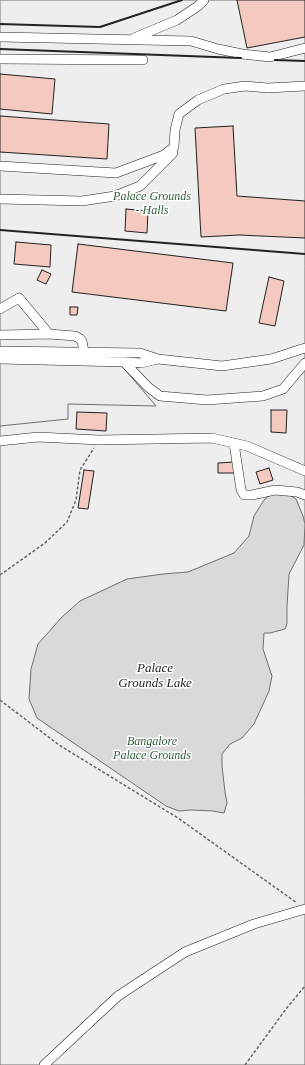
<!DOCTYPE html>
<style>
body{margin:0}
canvas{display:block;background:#fff}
</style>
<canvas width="305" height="1065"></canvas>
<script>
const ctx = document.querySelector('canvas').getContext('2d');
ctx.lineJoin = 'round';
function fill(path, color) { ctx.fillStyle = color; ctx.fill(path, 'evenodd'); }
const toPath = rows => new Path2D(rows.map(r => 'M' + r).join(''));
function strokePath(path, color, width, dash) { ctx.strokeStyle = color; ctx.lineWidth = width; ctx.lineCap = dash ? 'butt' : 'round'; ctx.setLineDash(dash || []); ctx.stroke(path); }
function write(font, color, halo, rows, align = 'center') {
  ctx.font = font + ' "Times New Roman",serif'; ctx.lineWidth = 3; ctx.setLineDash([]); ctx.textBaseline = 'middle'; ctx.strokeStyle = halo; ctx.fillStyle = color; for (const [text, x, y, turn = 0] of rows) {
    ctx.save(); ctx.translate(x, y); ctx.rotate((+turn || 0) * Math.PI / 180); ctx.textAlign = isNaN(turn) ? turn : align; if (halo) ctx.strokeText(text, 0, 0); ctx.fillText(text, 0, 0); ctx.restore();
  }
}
const green = toPath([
 [0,0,305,0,305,1065,0,1065,0,0]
]);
fill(green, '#eee');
strokePath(green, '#6f6f6f', 1);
const parking = toPath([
 [0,362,122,366,156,406,68,404,68,419,0,426,0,362]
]);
fill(parking, '#ededed');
strokePath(parking, '#6f6f6f', 1);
const water = toPath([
 [287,493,296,499,303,516,305,524,304,545,289,574,287,606,287,624,285,629,270,633,264,633,263,649,272,676,269,691,254,724,242,738,230,744,222,754,222,766,225,792,227,803,224,813,213,811,191,810,179,811,166,806,37,718,29,699,31,669,38,644,62,617,80,601,127,579,163,574,188,572,234,553,249,536,254,516,264,500,271,494,287,493]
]);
fill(water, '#d9d9d9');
strokePath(water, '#6f6f6f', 1);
const building = toPath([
 [237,0,305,0,305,37,247,48,237,0],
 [0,74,55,79,52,114,0,109,0,74],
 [0,116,109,124,107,159,0,152,0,116],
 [233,126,237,196,305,201,305,238,239,235,201,237,195,128,233,126],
 [126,209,148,211,147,233,125,231,126,209],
 [16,242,51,245,50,267,14,264,16,242],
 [78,244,233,263,226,311,72,292,78,244],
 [42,270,51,274,46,284,37,280,42,270],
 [269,277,284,281,275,326,259,323,269,277],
 [70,307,78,307,77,315,70,315,70,307],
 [271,410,287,410,286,433,271,432,271,410],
 [77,412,107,413,106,431,76,429,77,412],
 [235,462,235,473,218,473,218,463,235,462],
 [269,468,273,480,260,484,256,472,269,468],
 [84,470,94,471,88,509,78,508,84,470]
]);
fill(building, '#f3c9c0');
strokePath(building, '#222', 1);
const minor = toPath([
 [0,37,191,41,218,49,242,54,270,57,305,48],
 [134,38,177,20,198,6,204,0],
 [0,59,143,60],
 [0,166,116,173,164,155,174,147,175,130,179,114,198,100,224,89,245,86,268,88,305,86],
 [0,199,82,201,115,196,140,186,173,153],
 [0,309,19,298,49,334],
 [0,335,49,334,75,336,79,338,82,341,85,357],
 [0,351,140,353,158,359,222,366,271,359,305,348],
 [0,359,124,362,141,363,158,359],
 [124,362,148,387,160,396,207,400,263,396,283,389,305,363],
 [0,441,38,437,99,440,212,438,247,446,305,471],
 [234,443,241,490,244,495,252,495,275,490,297,492,305,495],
 [44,1065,118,996,185,952,254,924,305,909]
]);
strokePath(minor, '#222', 10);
strokePath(toPath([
 [0,575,45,543,67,522,76,500,80,470,94,448],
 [0,700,59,745,178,818,297,903],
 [245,1065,286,1009,305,986]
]), '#646464', 1.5, [3, 2]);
strokePath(minor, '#fff', 9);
strokePath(toPath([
 [0,24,100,27,182,0],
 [0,49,241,58],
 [275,60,305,61],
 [0,230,305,254]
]), '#222', 2);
write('italic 12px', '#2f5e38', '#fff', [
 ["Palace Grounds",152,197],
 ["- Halls",152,211],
 ["Bangalore",152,742],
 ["Palace Grounds",152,756]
]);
write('italic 13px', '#222', '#fff', [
 ["Palace",155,669],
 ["Grounds Lake",155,684]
]);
</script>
